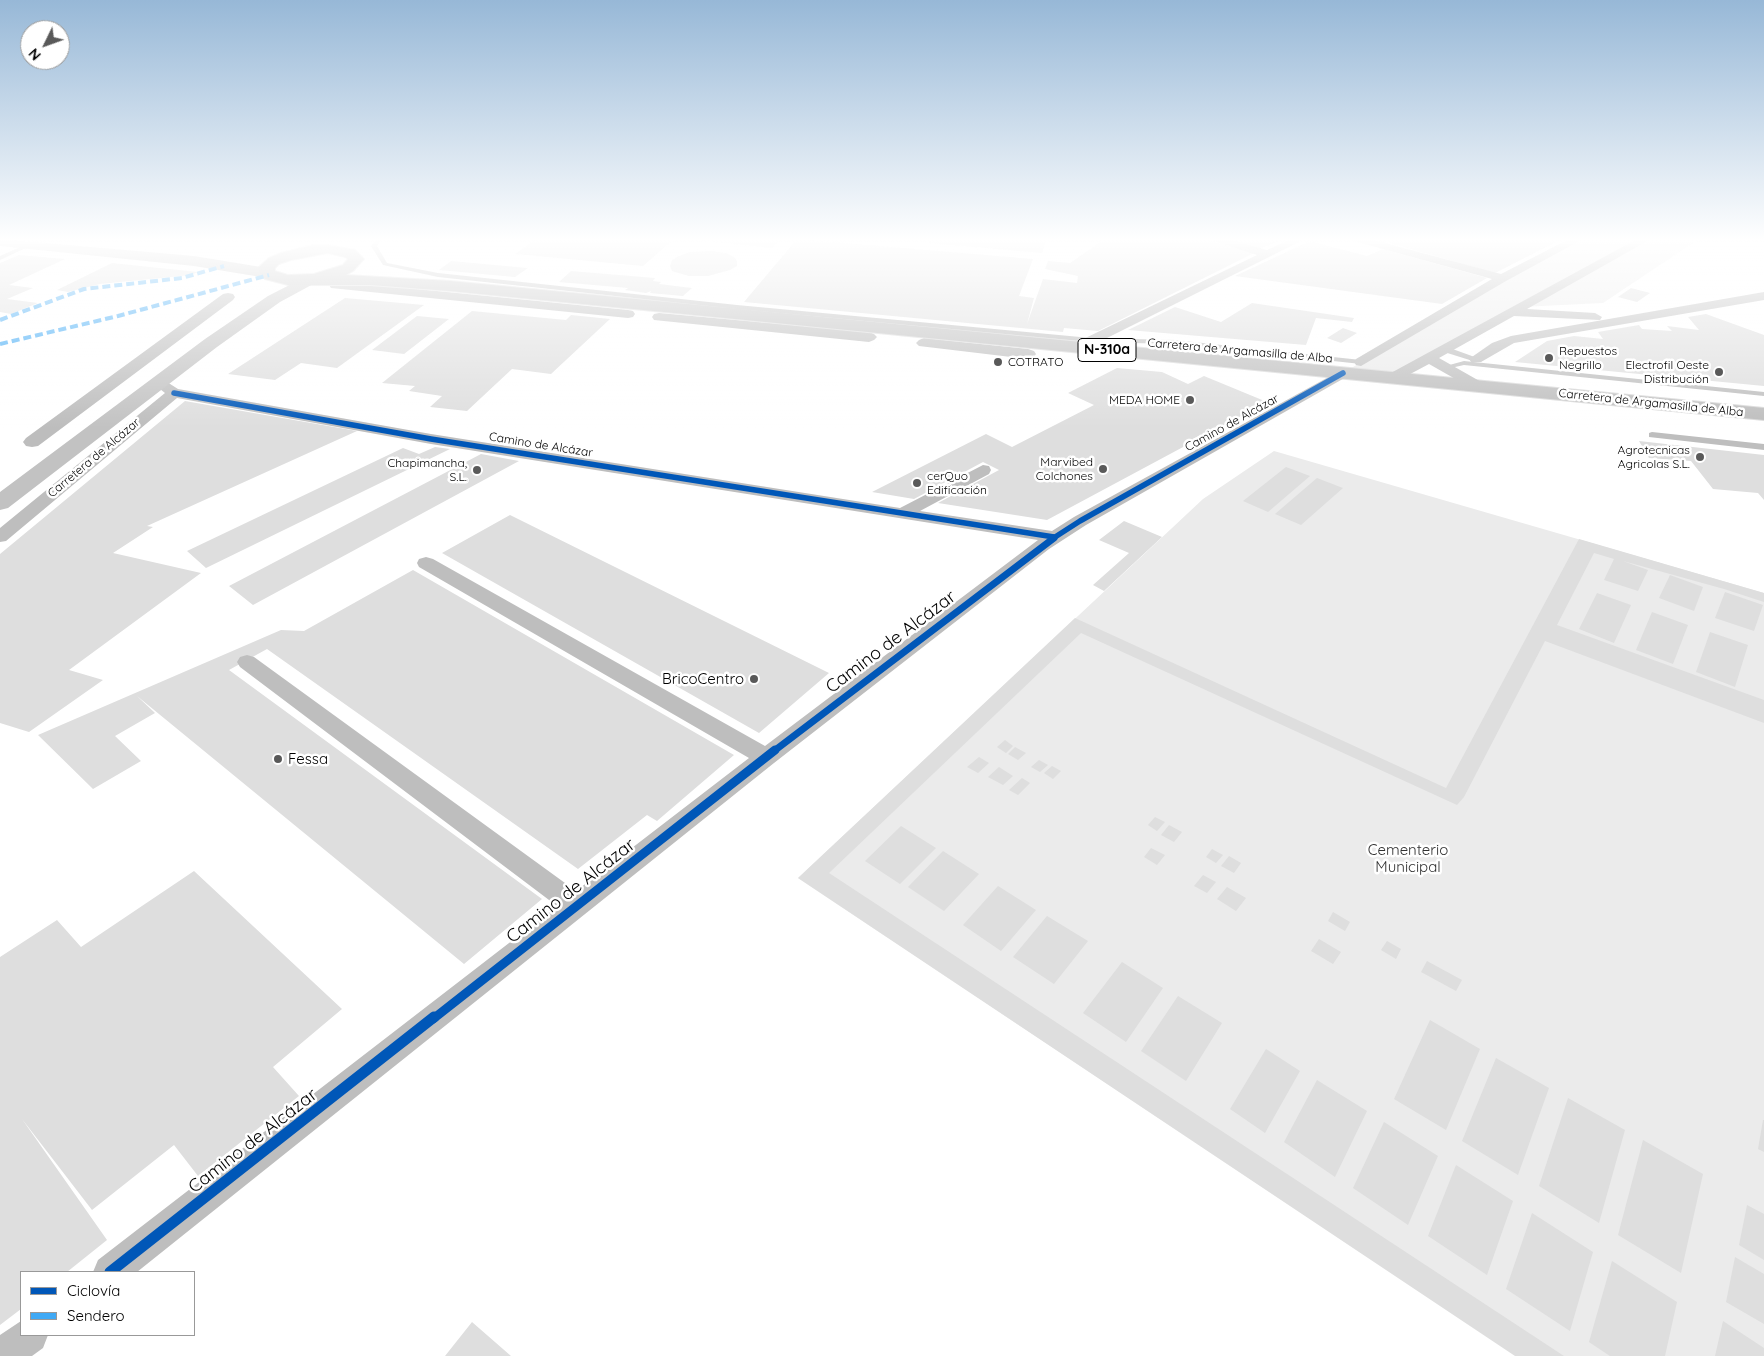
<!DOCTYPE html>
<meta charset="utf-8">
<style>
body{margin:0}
#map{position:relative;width:1764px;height:1356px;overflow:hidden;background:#fff;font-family:Quicksand,sans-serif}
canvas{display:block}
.legend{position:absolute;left:20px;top:1271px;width:175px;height:65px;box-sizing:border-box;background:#fff;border:1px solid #999;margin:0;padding:6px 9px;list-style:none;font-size:15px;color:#000}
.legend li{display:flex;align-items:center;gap:10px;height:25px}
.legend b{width:25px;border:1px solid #999}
.north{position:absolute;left:20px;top:20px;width:50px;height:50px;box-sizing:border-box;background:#fff;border:1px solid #999;border-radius:50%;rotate:228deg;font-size:14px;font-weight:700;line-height:20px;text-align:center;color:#000}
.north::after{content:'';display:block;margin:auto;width:18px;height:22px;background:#595959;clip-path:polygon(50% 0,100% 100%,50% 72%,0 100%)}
</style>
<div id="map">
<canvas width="1764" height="1356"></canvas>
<ul class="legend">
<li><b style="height:6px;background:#0057b8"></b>Ciclovía</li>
<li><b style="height:6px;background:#3fa9f5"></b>Sendero</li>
</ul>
<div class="north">N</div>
</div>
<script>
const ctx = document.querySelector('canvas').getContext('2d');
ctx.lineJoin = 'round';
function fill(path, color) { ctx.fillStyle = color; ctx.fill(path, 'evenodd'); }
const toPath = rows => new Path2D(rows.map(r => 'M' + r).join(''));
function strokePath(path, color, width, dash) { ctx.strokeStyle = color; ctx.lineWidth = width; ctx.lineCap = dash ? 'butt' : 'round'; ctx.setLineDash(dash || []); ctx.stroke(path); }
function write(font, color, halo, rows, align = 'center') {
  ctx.font = font + ' Quicksand,sans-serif'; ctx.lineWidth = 5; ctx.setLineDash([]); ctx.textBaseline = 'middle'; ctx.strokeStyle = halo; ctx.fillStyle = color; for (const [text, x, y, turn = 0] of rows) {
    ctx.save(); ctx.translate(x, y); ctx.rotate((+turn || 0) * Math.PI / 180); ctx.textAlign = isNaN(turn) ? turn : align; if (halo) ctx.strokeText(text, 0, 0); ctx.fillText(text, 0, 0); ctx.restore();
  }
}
fill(toPath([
 [1577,239,1699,239,1603,303,1521,307,1394,377,1343,373,1502,278],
 [1274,451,1764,593,1764,1356,1516,1356,798,878,1203,499]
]), '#ebebeb');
fill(toPath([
 [336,281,628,310,633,311,635,314,633,317,628,318,331,288,329,285,331,282,336,281],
 [228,293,233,294,235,297,233,300,38,446,32,447,26,446,23,442,26,438,223,294,228,293],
 [659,313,869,332,874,334,877,337,874,340,869,342,654,320,652,317,654,314,659,313],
 [924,338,1028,349,1034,351,1036,354,1034,357,1028,359,919,346,916,343,919,340,924,338]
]), '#bdbdbd');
fill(toPath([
 [536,239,674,239,643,266,515,254],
 [687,239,781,239,772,248],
 [797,239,1033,259,1019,296,1034,298,1027,324,1043,279,1077,283,1078,276,1045,269,1048,261,1070,263,1105,239,1204,239,1254,253,1098,331,1064,328,1063,332,744,302],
 [932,239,1047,239,1042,253,929,243],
 [1226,239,1283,239,1260,249],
 [1375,239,1562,239,1495,273],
 [1310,241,1367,256,1383,249,1487,278,1442,304,1235,276],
 [711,251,726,253,734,257,737,261,737,266,730,270,708,276,689,276,672,271,670,266,672,260,679,256,690,252],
 [19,255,65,259,9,285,33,288,7,299,38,303,11,314,0,312,0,263],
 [451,261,528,268,515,277,439,270],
 [112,263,198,272,191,275,100,284,68,292,57,290],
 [571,271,655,278,653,281,661,282,659,284,692,288,683,296,650,293,651,291,646,293,625,290,628,288,559,282],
 [1631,288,1650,293,1637,302,1618,297],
 [345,298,424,305,337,368,301,363,275,380,228,374],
 [1252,303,1354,318,1352,322,1316,318,1306,345,1128,330,1175,307,1221,322],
 [472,311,566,320,571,315,610,319,551,374,512,369,467,411,430,407,442,396,409,391,415,386,382,383],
 [1706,314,1764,335,1764,386,1515,362,1547,341,1574,336,1603,339,1598,332,1639,325,1642,329,1672,331,1667,326,1699,330,1688,317],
 [417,316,449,319,404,354,372,350],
 [1343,328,1357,333,1341,343,1327,338],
 [1117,368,1162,372,1188,384,1204,376,1267,402,1047,520,938,503,999,470,983,462,914,499,872,492,986,434,1012,447,1094,405,1068,393],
 [185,401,357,431,147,526,153,527,113,553,201,573,69,670,103,680,29,732,0,723,0,554],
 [1639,441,1764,455,1764,500,1758,493,1713,489,1691,461,1649,458],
 [435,447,450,449,206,568,187,551,403,448,419,454],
 [481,454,519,461,253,605,229,586],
 [1286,467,1310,476,1268,512,1243,501],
 [1317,478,1343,488,1301,525,1275,514],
 [510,515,829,673,759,733,442,553],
 [1124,521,1162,537,1104,591,1093,585,1129,553,1099,540],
 [1579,539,1764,593,1764,602,1724,589,1623,561,1648,570,1638,591,1604,580,1614,559,1594,553,1557,625,1764,700,1764,723,1545,641,1464,797,1457,805,1081,633,829,873,1564,1356,1515,1356,798,878,1075,618,1446,788],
 [413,570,734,755,657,821,647,815,578,869,267,649,229,670,542,899,464,964,137,696,155,713,115,736,141,761,93,789,38,735,281,630,304,631],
 [1670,575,1703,587,1694,611,1659,598],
 [1725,592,1763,605,1754,631,1715,618],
 [1597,593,1631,605,1614,643,1579,629],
 [1652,612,1688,625,1673,664,1636,650],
 [1710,632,1748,645,1735,687,1696,672],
 [1005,740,1013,746,1006,753,997,747],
 [1015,747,1026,753,1018,760,1008,754],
 [979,757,989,763,978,773,967,767],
 [1039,760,1048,765,1040,772,1031,767],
 [1052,766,1061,771,1053,779,1044,773],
 [999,767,1013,776,1003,785,988,777],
 [1022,778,1030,783,1018,795,1009,790],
 [1155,817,1165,822,1157,831,1148,825],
 [1169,825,1182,832,1174,842,1161,835],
 [901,826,936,848,900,884,865,861],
 [1151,848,1165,855,1157,865,1144,857],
 [1212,849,1223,855,1216,863,1206,857],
 [943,851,979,874,944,911,908,887],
 [1229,856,1241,863,1234,873,1221,866],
 [194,871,342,1009,273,1067,299,1096,198,1176,174,1145,92,1210,22,1119,107,1240,67,1272,21,1272,21,1309,0,1325,0,957,57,920,81,947],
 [1203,875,1216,882,1207,893,1194,886],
 [998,886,1036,910,1001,951,963,925],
 [1227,887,1246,898,1236,911,1217,899],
 [1333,912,1350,922,1345,931,1328,921],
 [1047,916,1088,941,1054,984,1013,957],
 [1319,939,1341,952,1333,964,1311,951],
 [1387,941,1401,949,1396,959,1381,950],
 [1427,961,1462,980,1456,991,1421,972],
 [1122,962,1163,988,1126,1042,1083,1013],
 [1178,996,1222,1023,1186,1081,1141,1051],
 [1430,1020,1480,1049,1446,1130,1394,1099],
 [1266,1049,1300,1071,1265,1133,1230,1109],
 [1496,1058,1549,1088,1518,1175,1462,1141],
 [1317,1080,1367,1111,1335,1177,1284,1142],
 [1568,1098,1625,1130,1599,1223,1539,1186],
 [1763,1120,1764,1120,1764,1152,1758,1149],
 [1384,1122,1438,1156,1408,1225,1353,1188],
 [1643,1140,1703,1174,1681,1273,1618,1235],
 [1456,1165,1513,1201,1487,1275,1428,1236],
 [1747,1205,1764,1214,1764,1260,1739,1245],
 [1532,1213,1593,1252,1570,1331,1506,1289],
 [1735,1257,1764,1274,1764,1324,1726,1302],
 [1612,1261,1677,1302,1665,1356,1610,1356,1589,1342],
 [1723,1321,1764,1348,1764,1356,1715,1356],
 [472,1322,511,1356,445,1356]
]), '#dedede');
const highway = toPath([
 [313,245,328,245,355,250,364,259,353,271,346,275,450,281,1764,408,1764,420,450,291,370,285,288,285,265,279,259,273,259,267,269,258,281,253,313,245],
 [328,253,345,257,348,259,343,265,314,274,288,275,275,271,275,268,279,264,291,260,328,253]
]);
strokePath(highway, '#dbdbdb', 2);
fill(toPath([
 [376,239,382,239,377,246,387,263,438,273,737,305,1091,338,1175,340,1361,360,1365,362,1361,364,1175,344,1091,342,737,309,438,277,383,265,371,246,376,239],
 [27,244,32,245,0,260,0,256,27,244],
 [1441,347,1447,347,1483,360,1476,362,1441,351,1441,347],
 [1464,361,1764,392,1764,396,1464,365,1446,369,1442,367,1464,361],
 [1652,432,1764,444,1764,450,1649,437,1649,433,1652,432]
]), '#bebebe');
fill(toPath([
 [1212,239,1228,239,1267,250,1291,239,1305,239,1083,350,1073,350,1071,347,1073,344,1257,255,1213,241,1212,239],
 [1353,239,1370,239,1501,274,1569,239,1583,239,1506,281,1361,366,1356,365,1354,362,1356,359,1492,279,1354,241,1353,239],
 [1637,239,1651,239,1527,309,1595,313,1602,317,1600,320,1514,316,1439,358,1483,383,1485,386,1483,389,1473,389,1429,364,1399,380,1389,380,1387,377,1389,374,1637,239],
 [1764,292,1764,300,1514,343,1481,362,1471,362,1469,359,1492,343,1511,336,1764,292],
 [1343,369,1348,370,1350,373,1348,376,1086,525,1049,549,774,763,137,1272,93,1272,98,1260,557,906,240,667,237,662,240,657,247,655,254,657,576,891,749,758,419,567,417,563,419,559,426,557,433,559,765,746,1038,540,431,444,177,398,6,541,0,542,0,528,165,393,155,385,157,382,167,382,178,389,431,434,900,508,983,465,989,466,991,470,989,474,920,511,1052,531,1074,517,1343,369],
 [21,1321,21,1335,48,1335,43,1348,32,1356,0,1356,0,1335,21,1321]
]), '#bebebe');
fill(toPath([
 [0,239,194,256,267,268,273,270,275,273,273,276,267,278,194,266,0,246,0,239],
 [311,274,317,276,319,279,317,282,280,302,217,347,8,508,0,510,0,492,205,339,268,296,311,274]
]), '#c2c2c2');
fill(highway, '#bebebe');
strokePath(toPath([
 [0,320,84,289,182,278,224,266],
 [0,344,118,316,269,275]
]), '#3fa9f5', 4, [8, 4]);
strokePath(toPath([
 [174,393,431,439,1054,537],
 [1052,539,1080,521,1343,373]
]), '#0057b8', 5.5);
strokePath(toPath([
 [774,751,1054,538]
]), '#0057b8', 7);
strokePath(toPath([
 [433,1019,775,750]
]), '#0057b8', 9);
strokePath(toPath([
 [110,1272,434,1017]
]), '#0057b8', 11);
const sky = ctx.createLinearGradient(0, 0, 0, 428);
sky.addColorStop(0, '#97b8d7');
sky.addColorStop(0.56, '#fff');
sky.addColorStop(1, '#ffffff00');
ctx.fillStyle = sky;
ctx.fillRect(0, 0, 1764, 428);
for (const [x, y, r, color] of [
 [1549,358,5,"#595959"],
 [998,362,5,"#595959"],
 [1719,372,5,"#595959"],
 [1190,400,5,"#595959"],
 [1700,457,5,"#595959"],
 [1103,469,5,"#595959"],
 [477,470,5,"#595959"],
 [917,483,5,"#595959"],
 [754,679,5,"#595959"],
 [278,759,5,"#595959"]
]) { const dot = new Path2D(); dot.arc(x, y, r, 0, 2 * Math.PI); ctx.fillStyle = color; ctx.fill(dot); strokePath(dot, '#fff', 2); }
write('12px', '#000', '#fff', [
 ["Carretera de Argamasilla de Alba",1240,351,5],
 ["Carretera de Argamasilla de Alba",1651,403,6],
 ["Camino de Alcázar",1232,423,-29],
 ["Camino de Alcázar",541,445,9],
 ["Carretera de Alcázar",94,458,-40]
]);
write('12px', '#000', '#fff', [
 ["Repuestos",1559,351,"left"],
 ["Negrillo",1559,365,"left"],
 ["COTRATO",1008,362,"left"],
 ["Electrofil Oeste",1709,365],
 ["Distribución",1709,379],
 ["MEDA HOME",1180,400],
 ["Agrotecnicas",1690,450],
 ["Agricolas S.L.",1690,464],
 ["Marvibed",1093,462],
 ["Colchones",1093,476],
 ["Chapimancha,",467,463],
 ["S.L.",467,477],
 ["cerQuo",927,476,"left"],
 ["Edificación",927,490,"left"]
], 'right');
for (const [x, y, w] of [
 [1107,350,58]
]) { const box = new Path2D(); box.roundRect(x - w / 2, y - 11.5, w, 23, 4); ctx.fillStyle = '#fff'; ctx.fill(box); strokePath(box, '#000', 1); }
write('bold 14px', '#000', null, [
 ["N-310a",1107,350]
]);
write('15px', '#000', '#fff', [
 ["BricoCentro",744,679],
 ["Fessa",288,759,"left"]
], 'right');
write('15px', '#313131', '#fff', [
 ["Cementerio",1408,850],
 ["Municipal",1408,867]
]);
write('18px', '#000', '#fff', [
 ["Camino de Alcázar",891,642,-37],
 ["Camino de Alcázar",571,891,-38],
 ["Camino de Alcázar",253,1141,-38]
]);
</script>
